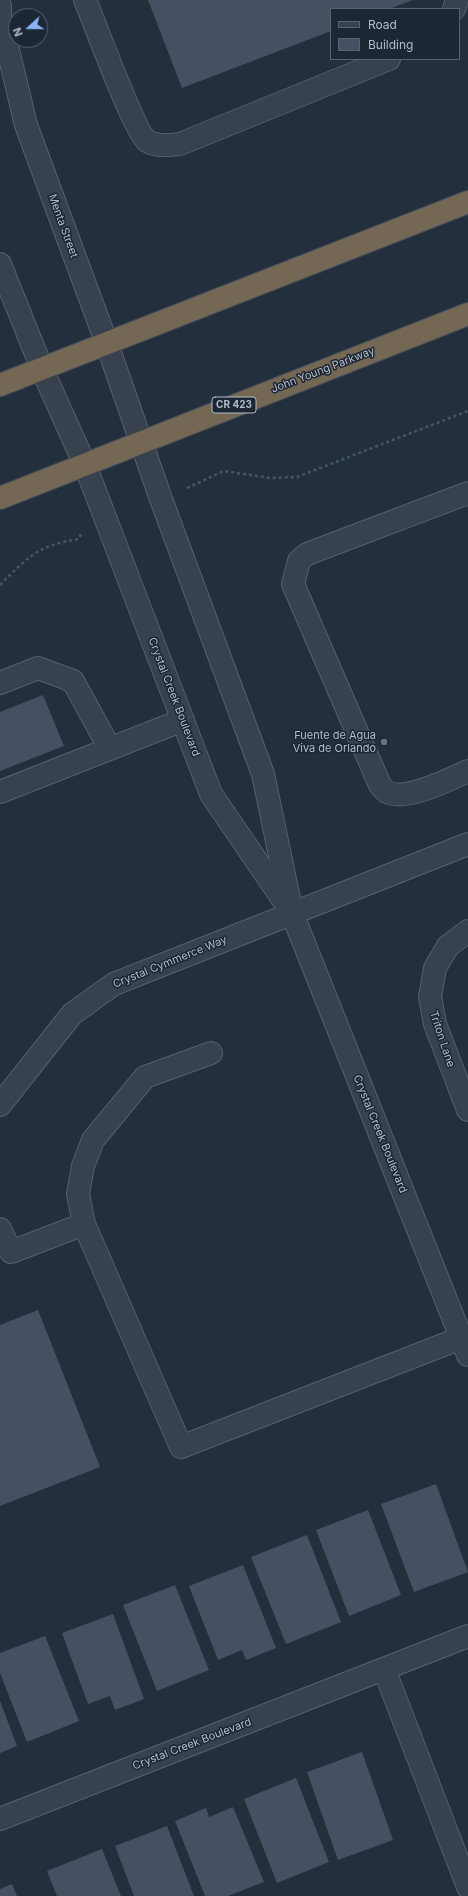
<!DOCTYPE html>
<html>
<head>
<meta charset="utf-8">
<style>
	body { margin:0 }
	#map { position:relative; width:468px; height:1896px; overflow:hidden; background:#242f3e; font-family:Inter,sans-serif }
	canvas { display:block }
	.legend { position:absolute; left:330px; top:8px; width:130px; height:52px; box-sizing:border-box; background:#1d2633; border:1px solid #59626f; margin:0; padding:5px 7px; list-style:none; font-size:12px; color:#b4bcc9 }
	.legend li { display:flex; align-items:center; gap:8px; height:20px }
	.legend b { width:20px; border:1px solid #59626f }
	.north { position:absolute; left:8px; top:8px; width:40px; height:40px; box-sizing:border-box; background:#1d2633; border:1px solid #59626f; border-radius:50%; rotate:249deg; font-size:11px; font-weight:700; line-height:16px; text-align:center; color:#b4bcc9 }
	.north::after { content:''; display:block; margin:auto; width:14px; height:18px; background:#8ab4f8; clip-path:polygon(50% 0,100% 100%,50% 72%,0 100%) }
</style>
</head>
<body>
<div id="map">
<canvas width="468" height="1896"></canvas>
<ul class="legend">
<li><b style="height:5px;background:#38414e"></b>Road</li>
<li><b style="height:11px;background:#455162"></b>Building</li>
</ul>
<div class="north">N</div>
</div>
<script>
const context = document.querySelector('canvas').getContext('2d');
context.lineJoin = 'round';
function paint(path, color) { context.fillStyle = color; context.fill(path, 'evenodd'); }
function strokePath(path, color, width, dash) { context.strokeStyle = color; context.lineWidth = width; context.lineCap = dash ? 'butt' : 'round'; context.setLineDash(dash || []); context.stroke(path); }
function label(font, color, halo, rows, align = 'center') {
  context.font = font + ' Inter,sans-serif'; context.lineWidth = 3; context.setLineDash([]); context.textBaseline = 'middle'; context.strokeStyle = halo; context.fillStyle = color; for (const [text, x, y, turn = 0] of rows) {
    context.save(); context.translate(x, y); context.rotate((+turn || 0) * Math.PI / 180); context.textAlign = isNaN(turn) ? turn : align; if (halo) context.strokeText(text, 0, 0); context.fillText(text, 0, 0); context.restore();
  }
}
const building = new Path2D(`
	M148 0H413L389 9H331V31L182 88Z
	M43 695 64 746 0 771V712Z
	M38 1310 100 1467 0 1506V1325Z
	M436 1484 468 1572 414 1592 381 1504Z
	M368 1510 401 1595 349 1616 316 1530Z
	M307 1535 341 1622 286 1644 251 1557Z
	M243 1565 276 1648 246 1660 242 1650 218 1660 189 1586Z
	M175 1585 209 1670 157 1691 123 1605Z
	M113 1614 144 1699 115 1710 110 1696 88 1704 62 1633Z
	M45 1636 79 1721 27 1742 0 1673V1653Z
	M0 1701 17 1746 0 1753Z
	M362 1752 393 1840 338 1860 307 1772Z
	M296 1778 329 1862 277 1883 244 1799Z
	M233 1807 264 1882 228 1896H205L175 1821 206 1808 209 1817Z
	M167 1826 194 1896H134L115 1846Z
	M102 1849 121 1896H57L47 1871Z
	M12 1884 17 1896H0V1889Z`);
const path = new Path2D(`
	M187 488 224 471 270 478 297 477 468 411
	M0 585C28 557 38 545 79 539L81 534`);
const minor = new Path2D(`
	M85 0C94 21 135 133 147 141 157 147 169 145 180 144L389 59
	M0 6V16L26 125 107 344 161 499 263 774 292 913 468 1355
	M454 9 457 0
	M0 264 42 369 85 465 211 794 286 904
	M468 493 307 554 299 561 293 584 379 783C381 786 384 791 387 792 406 802 450 779 468 771
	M0 683 38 668 73 681 110 749
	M0 792 183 720
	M468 931 448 946 435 968 430 997 435 1024 468 1110
	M211 1053 145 1077 93 1140 83 1166 78 1194 84 1224 181 1447 461 1338
	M0 1105 72 1014 114 984 468 844
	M0 1229 11 1252 84 1224
	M384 1669 468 1887
	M0 1819 468 1636`);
const highway = new Path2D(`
	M0 385 468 202
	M0 498 468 314`);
const markers = [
	[384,742,4,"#6b7280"]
];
const shields = [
	[234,405,44]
];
const shieldNames = [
	["CR 423",234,405]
];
const streetNames = [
	["Menta Street",63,226,70],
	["John Young Parkway",323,370,-21],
	["Crystal Creek Boulevard",174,697,69],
	["Crystal Cymmerce Way",170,962,-22],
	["Triton Lane",442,1039,72],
	["Crystal Creek Boulevard",380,1134,68],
	["Crystal Creek Boulevard",192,1744,-21]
];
const poiNames = [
	["Fuente de Agua",376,736],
	["Viva de Orlando",376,749]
];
paint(building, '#455162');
strokePath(minor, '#565f6c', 24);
strokePath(highway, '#434c59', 24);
strokePath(path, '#44595c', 2.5, [3, 3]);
strokePath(minor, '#38414e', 22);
strokePath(highway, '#746855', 22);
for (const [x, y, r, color] of markers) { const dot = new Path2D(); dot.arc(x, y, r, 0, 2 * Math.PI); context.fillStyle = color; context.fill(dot); strokePath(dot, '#1d2633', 1.5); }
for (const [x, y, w] of shields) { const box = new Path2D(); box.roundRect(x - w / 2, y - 8, w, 16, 3); context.fillStyle = '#1d2633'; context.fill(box); strokePath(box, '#b4bcc9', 1); }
label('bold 10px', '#b4bcc9', null, shieldNames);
label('11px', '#b4bcc9', '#1d2633', streetNames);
label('11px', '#b4bcc9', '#1d2633', poiNames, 'right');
</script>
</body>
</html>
